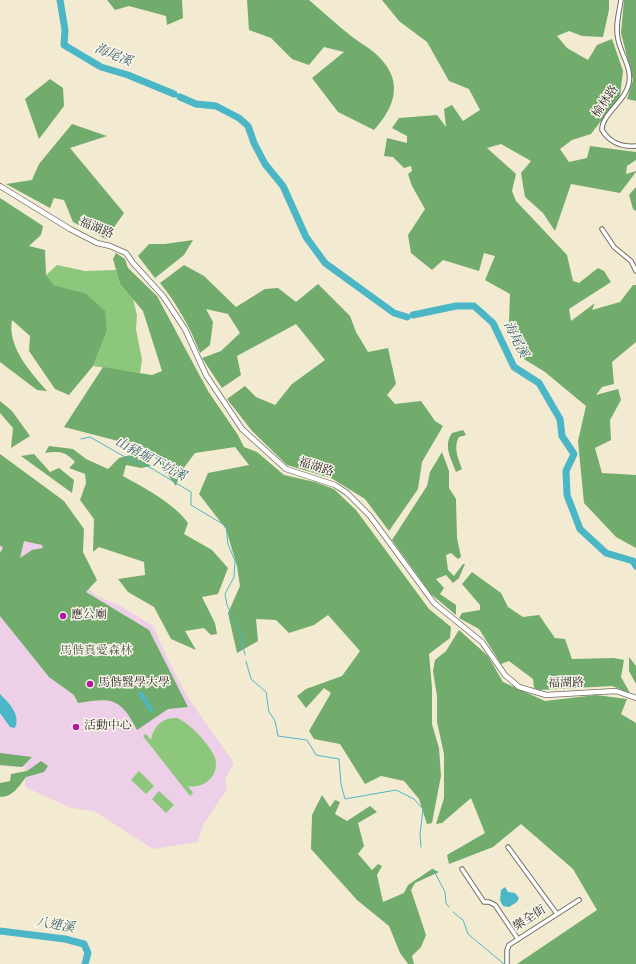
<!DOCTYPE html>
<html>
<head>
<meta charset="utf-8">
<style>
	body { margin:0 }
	canvas { display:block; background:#f3ead2 }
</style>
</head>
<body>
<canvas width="636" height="964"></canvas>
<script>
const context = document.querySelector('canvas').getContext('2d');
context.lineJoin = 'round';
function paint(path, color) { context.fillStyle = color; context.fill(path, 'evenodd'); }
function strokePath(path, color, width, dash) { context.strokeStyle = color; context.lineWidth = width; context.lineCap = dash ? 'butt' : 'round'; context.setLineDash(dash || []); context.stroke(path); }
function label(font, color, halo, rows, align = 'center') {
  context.font = font + ' "IM FELL English","Noto Serif TC",serif'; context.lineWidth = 3; context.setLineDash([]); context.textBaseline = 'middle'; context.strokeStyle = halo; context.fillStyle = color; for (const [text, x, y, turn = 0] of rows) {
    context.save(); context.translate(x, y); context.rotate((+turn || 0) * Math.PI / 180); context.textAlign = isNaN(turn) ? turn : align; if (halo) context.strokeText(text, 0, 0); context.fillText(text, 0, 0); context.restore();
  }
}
const built = new Path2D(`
	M0 511 40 520 72 575 97 596 121 606 153 626 172 668 189 699 234 763 225 779 227 789 203 825 198 842 153 849 94 811 71 808 25 787V767L0 766Z`);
const green = new Path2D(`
	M57 265 85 271 116 270 120 284 133 299 137 315 136 329 142 360 140 373 93 366 107 331 85 293 54 285 46 275Z
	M177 718C189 722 211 746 215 758 220 775 205 789 188 786L193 793 190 796 143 736 146 734 151 740C153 726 163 717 177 718Z
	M139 771 154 786 146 794 131 780Z
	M159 791 174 805 166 813 152 799Z`);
const forest = new Path2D(`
	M107 0H182L183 18 167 25 166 16 129 6 115 10Z
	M247 0H309C323 12 336 24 351 36 360 43 372 49 380 58 404 83 394 108 374 130L338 112 312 78 344 52 324 47 309 65 292 59 271 38 249 30Z
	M382 0H609V10L603 37 582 36 569 31 557 36 567 48 588 60 597 45 612 39 623 71 620 96 591 134 572 140 560 149 569 162 587 158 590 146 636 152V160L627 166 626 174 636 171V172L620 193 571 184 555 231 543 213 525 197 521 173 531 161 501 144 487 148 516 174 512 191 516 201 567 255 573 281 579 283 598 268 604 271 611 282 569 309 571 321 595 303 592 310 620 302 633 285H636V342L612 362 614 384 602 387 596 395 618 389 621 400 610 420 611 440 595 448 602 473 636 475V548L616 537 584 503 578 441 586 406 545 372 519 356 509 321 510 294 485 280 495 256 484 253 479 271 443 260 432 270 411 253 408 235 425 209 412 186 408 174 412 171 411 166 404 168 393 157 384 156 387 138 407 143V136L392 128 399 118 437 115 446 127 444 109 452 105 463 121 480 110 469 89 449 81 427 42 399 21Z
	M624 0H636V101L627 99 633 80 621 33Z
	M50 79 63 88 64 106 39 139 25 99Z
	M72 124 107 136 70 148 124 213 106 239 73 222 64 200 54 198 50 208 6 184 32 180 39 164Z
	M636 187V211L633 209 629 195Z
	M0 198 43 226 41 235 29 246 45 250 46 275 54 285 85 293 105 311 107 331 93 366 69 395 55 389 29 351 30 336 12 320C7 346 30 372 47 391L37 390 0 362Z
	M193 240 184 255 155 278 138 256 149 244H165Z
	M116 253 125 259 128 268 157 296 208 391 238 435 244 447 257 452 284 475 315 482 334 489 356 510 429 609 451 627 450 638 429 654 432 688V724L439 748 441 776 432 823 427 824 419 799 404 781 381 776 365 784 340 744 314 739 309 731 331 693 324 688 306 708 297 696 306 689 342 676 360 651 328 615 314 625 289 633 276 620 256 619 258 641 237 653 228 613 240 586 237 566 226 529 199 494 208 473 249 465 235 447 195 453 180 473 176 486 149 449 64 427 103 367 152 375 162 371 143 311 120 284 113 259Z
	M184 265 204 276 236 307 265 289 278 288 296 302 318 284 350 316 356 332 368 352 388 348 396 384 387 395 395 404 421 401 435 421 443 426 422 462 418 489 389 531 365 499 331 478 287 465 252 431 227 399 245 386 256 397 275 405 292 384 325 360 296 324 237 356 241 375 222 388 202 358 221 351 240 333 228 314 206 309 213 322 210 345 200 353C191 329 176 302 160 283Z
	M0 401 12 411 30 436 11 448 13 428 0 413Z
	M463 430 466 435 459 437C453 447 458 458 462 469L456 472C451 458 443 446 452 433Z
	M49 446 73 449 86 459 108 469 119 458 134 454 151 466 141 468 126 465 123 476C143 487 175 504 188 523L184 534 212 550 228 568 218 594 202 597 215 623 217 634 211 635 204 628 185 631 196 650 171 639 154 607 128 592 118 579 145 575 144 562 99 547 93 552 94 519 80 500 86 483 85 474 69 468 75 462C65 451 59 451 45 453Z
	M442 452 449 471V488L456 499 457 538 461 557 458 559 451 553 446 555 448 570 454 576 463 564H465L459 578 453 583 446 575 436 579 444 588 440 594 456 605V615L431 594 392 540 427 486 430 472Z
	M0 454 64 501 84 529 83 552 97 580 86 592 149 630 188 707 168 709 137 730C121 698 112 697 78 703L74 695 49 677 0 616V553L3 548 0 545ZM24 541 42 545 43 548 32 550 20 558Z
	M34 454 50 472 59 468 74 480 72 493 21 456Z
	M472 572 501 593 508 607 523 617 539 615 555 638 565 639 572 659 614 658 624 660 621 677 630 693 612 686 539 690 534 688 533 679 509 661 501 664 479 629 459 618 462 613 480 610V605L462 584Z
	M459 630 488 656 503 682 545 701 596 695 627 699 621 714 636 723V964H517L597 910 573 869 521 824 493 847 449 864 447 855 485 833 471 798 442 823 436 824 444 798V754L437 722V696L433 671 435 660 446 651Z
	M629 657 636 666V684L629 671Z
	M0 753 32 757 22 767 0 765Z
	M41 761 48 766 44 772 26 777C19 786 13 797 0 797V783L10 781 11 774 27 771Z
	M322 795 330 807 335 800 340 802 335 814 347 821 370 806 377 812 358 823 364 846 358 854 372 870 378 864 382 866 377 875 383 902 404 893 408 885 432 869 439 872 415 883 411 890 426 935 421 947 412 956 414 964H408L400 953 389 926 357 900 311 849 312 815Z`);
const water = new Path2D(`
	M140 691 143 693 153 709V714L147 708 144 701 140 698 138 692Z
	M0 694C9 703 21 715 15 728L10 727 0 713Z
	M505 887 508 892 515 893 519 898 517 902 509 907 503 906 500 900 501 890Z`);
const stream = new Path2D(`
	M81 439 90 437 125 457 151 468 191 492V505L226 526 228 544 235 561 234 577 225 594 227 605 240 632 245 655
	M246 661 251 679 266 692 269 712 275 721 278 736 307 740 316 755 339 759 341 784 345 799 396 790 414 799 423 809 420 834 421 847
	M433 869 445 892 446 903 449 907
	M453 912 463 920 468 934 504 964`);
const river = new Path2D(`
	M60 0 65 30 64 45 101 67 128 75 174 94
	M180 97 196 104 216 106 239 118 248 126 254 143 265 164 283 186 306 237 325 263 394 313 407 317
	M413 315 456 306H474L493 323 514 367 539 383 560 419 562 436 574 454 566 471 567 495 580 529 606 553 633 561 636 566
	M0 931 65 939 84 944 88 953 85 964`);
const minor = new Path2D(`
	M621 0C619 13 615 26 618 39 621 55 632 67 629 83 626 101 601 115 602 130 610 143 621 147 636 146
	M602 229 614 247 631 261 636 271
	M508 847 557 914
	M462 869 484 902H489L495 905 518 939
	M507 964V950L509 945 579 900`);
const tertiary = new Path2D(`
	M0 186 70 229 97 243 110 246 126 253 133 263 163 296 185 329 206 375 242 429 286 469 335 485 347 493 370 516 434 603 482 642 505 675 519 687 546 695 616 691 636 698`);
const markers = [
	[63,616,4,"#b5179e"],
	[90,684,4,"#b5179e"],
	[76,727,4,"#b5179e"]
];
const streetNames = [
	["榆林路",606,102,-56],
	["福湖路",96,229,22],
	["福湖路",316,468,18],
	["福湖路",566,684,-1],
	["樂全街",530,919,-33]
];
const poiNames = [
	["應公廟",71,616],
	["馬偕醫學大學",98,684],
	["活動中心",84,727]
];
const parkNames = [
	["馬偕真愛森林",96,652]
];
const waterNames = [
	["海尾溪",113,56,22],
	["海尾溪",515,340,63],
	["山豬堀下坑溪",150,460,28],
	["八連溪",55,926,9]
];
paint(built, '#edd0e8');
paint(green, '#8cc77c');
paint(forest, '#71ac6c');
paint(water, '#4bb7c6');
strokePath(stream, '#4bb7c6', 1);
strokePath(river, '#4bb7c6', 7);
strokePath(minor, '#716e65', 5.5);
strokePath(tertiary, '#716e65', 6);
strokePath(minor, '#fff', 3.5);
strokePath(tertiary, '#fff', 4.5);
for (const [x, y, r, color] of markers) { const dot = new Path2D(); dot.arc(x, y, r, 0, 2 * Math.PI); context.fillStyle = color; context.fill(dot); strokePath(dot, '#fbf7ec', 1.5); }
label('12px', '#2b2b2b', '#fbf7ec', streetNames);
label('12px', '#2b2b2b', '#fbf7ec', poiNames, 'left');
label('12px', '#485a43', '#fbf7ec', parkNames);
label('italic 13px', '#365c61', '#fbf7ec', waterNames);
</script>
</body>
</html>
